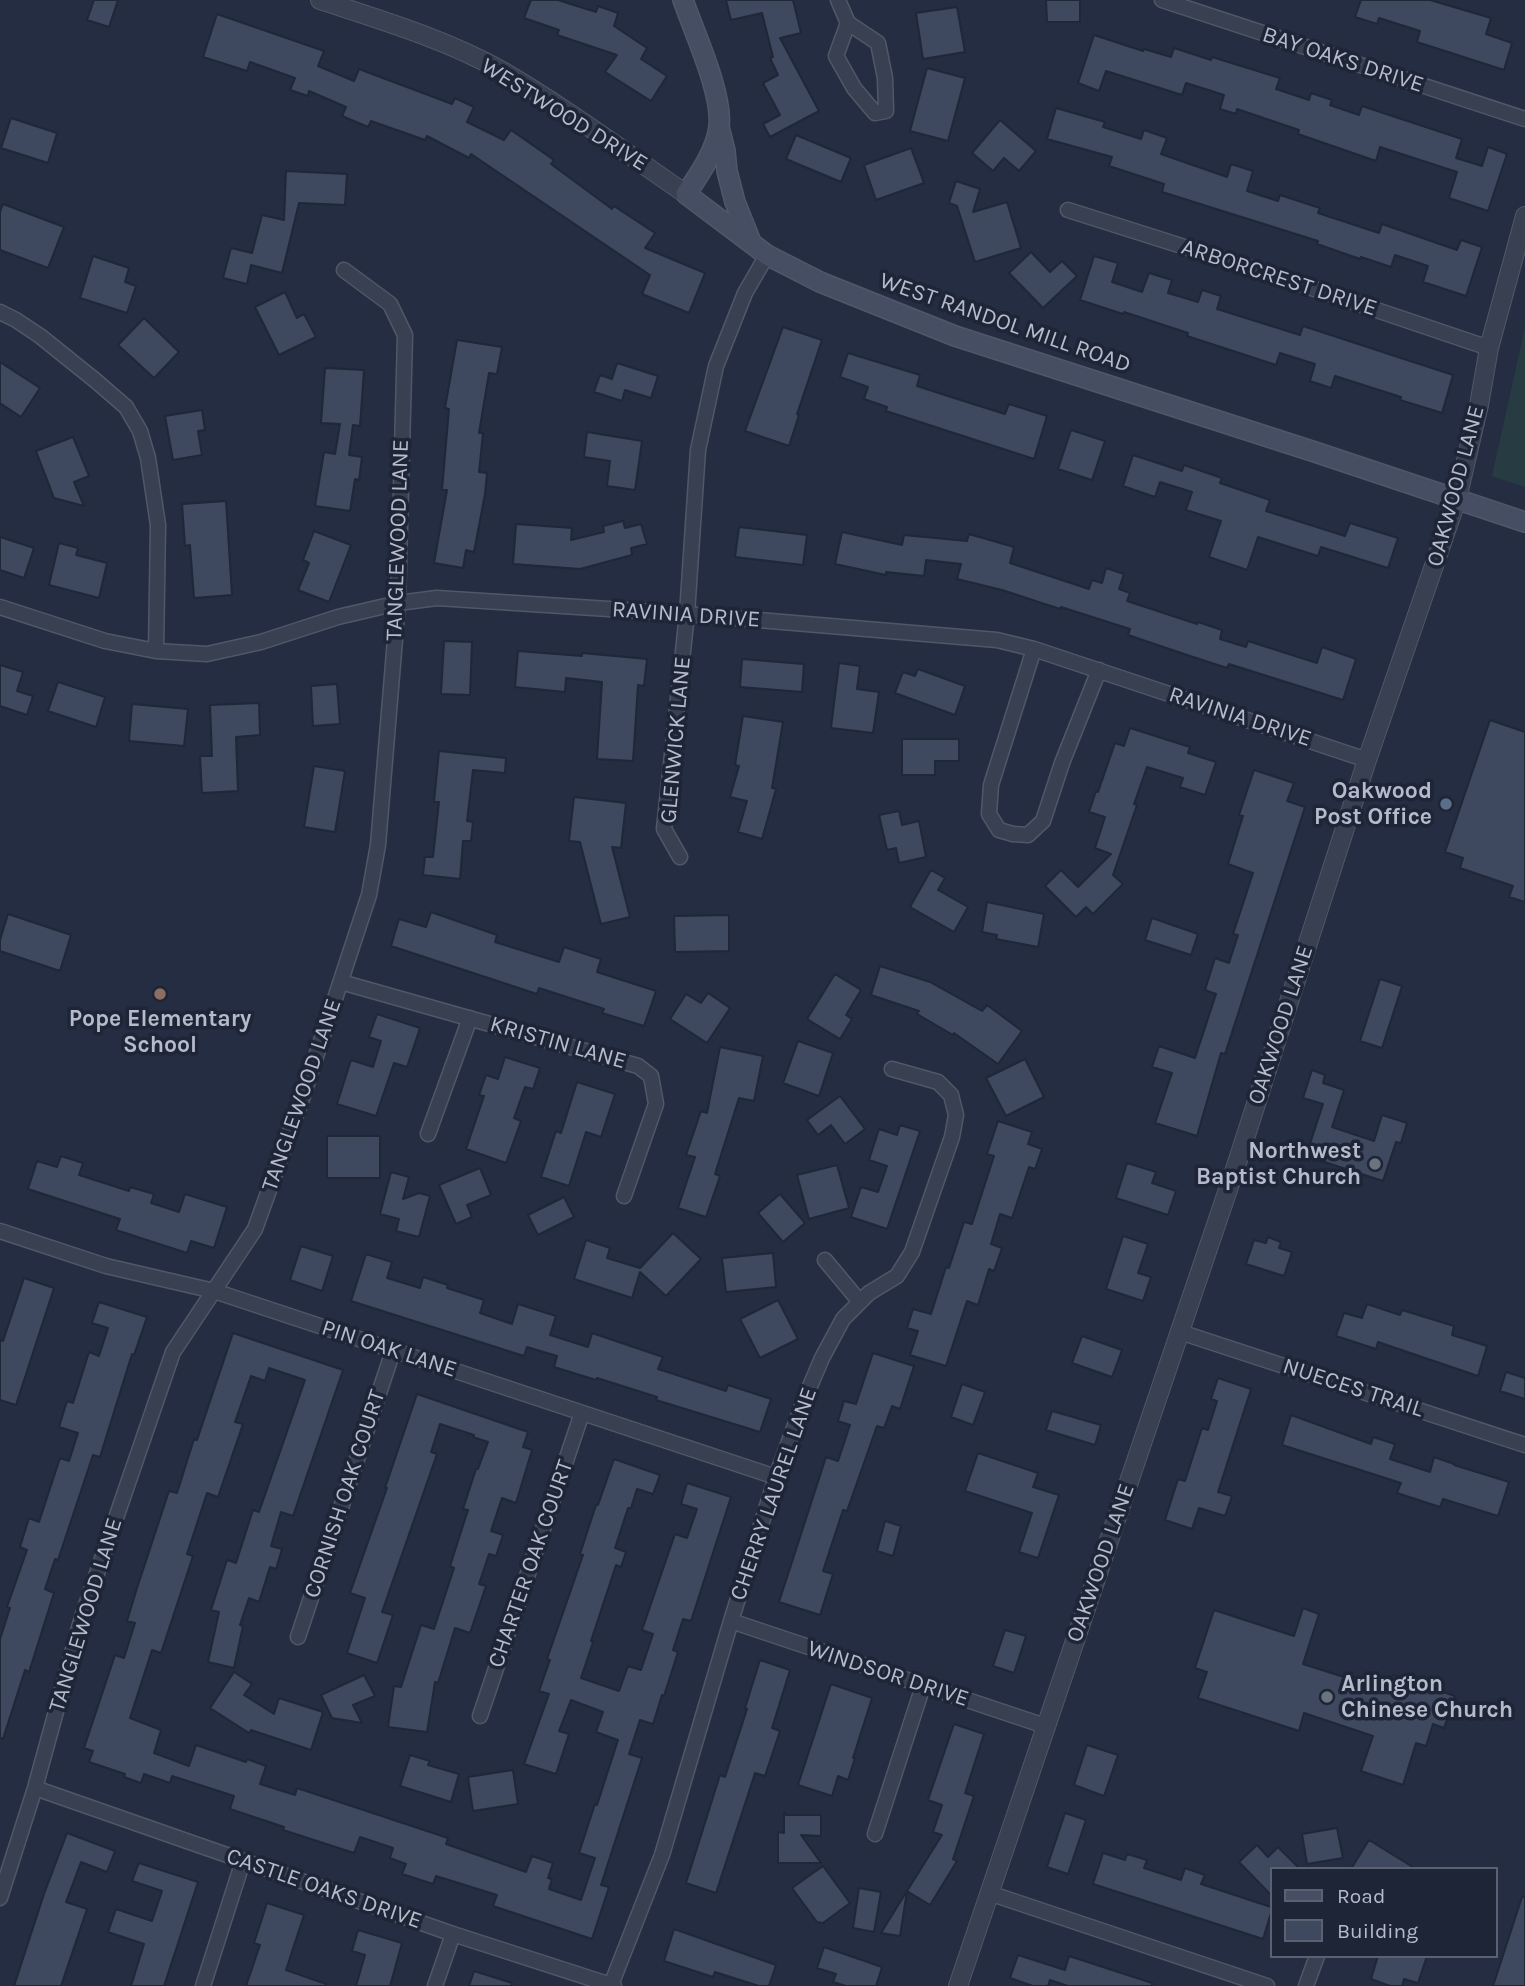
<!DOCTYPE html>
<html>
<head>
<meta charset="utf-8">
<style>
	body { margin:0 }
	#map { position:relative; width:1525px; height:1986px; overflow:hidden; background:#242d41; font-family:Karla,sans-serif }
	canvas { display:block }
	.legend { position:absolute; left:1270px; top:1867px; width:228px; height:91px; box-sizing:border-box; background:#1d2536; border:2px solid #5a6172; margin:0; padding:9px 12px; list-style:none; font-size:21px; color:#b5bbcb }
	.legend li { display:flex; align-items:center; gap:14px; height:35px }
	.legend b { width:35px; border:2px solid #5a6172 }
</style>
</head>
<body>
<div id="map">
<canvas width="1525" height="1986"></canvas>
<ul class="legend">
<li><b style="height:9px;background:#464e64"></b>Road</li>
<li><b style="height:19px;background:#3e485f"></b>Building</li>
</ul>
</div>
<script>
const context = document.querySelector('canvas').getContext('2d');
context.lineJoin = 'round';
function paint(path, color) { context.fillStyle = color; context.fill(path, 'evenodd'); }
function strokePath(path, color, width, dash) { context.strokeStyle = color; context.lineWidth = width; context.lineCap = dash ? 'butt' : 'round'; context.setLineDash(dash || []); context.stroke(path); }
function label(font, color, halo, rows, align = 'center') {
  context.font = font + ' Karla,sans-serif'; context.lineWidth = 7; context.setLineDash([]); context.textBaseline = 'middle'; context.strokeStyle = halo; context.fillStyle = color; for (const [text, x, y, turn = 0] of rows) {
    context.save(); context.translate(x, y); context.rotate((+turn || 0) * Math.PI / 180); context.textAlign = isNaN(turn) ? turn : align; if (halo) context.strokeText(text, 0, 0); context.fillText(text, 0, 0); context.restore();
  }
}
const green = new Path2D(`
	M1525 327V487L1492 476Z`);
const building = new Path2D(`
	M94 0H118L109 27 87 20Z
	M531 0H558L596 12 598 6 618 13 614 26 647 48 641 59 667 76 651 101 605 72 617 55 557 35 559 30 524 18Z
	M726 0H793L801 33 780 38 819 111 770 137 763 124 780 115 763 83 778 75 770 58 773 57 762 13 731 20Z
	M1046 0H1080V22H1047Z
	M1361 0H1430L1491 18 1486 34 1512 43 1504 70 1417 42 1420 31 1379 18 1377 24 1355 17Z
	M957 7 965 52 923 59 916 13Z
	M217 14 324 51 318 66 354 81 359 69 452 104 455 98 474 107 467 122 504 140 511 130 554 160 551 164 612 209 614 206 655 233 645 248 705 273 689 313 642 294 650 275 471 154 469 158 427 136 425 140 371 121 368 127 342 116 346 107 309 91 308 96 290 90 295 78 250 62 247 71 203 57Z
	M1094 35 1143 51 1144 49 1171 57 1174 48 1211 60 1212 57 1280 78 1276 89 1309 100 1311 93 1332 100 1330 105 1359 115 1362 106 1462 139 1456 158 1482 166 1488 147 1507 154 1488 211 1449 198 1457 172 1380 147 1376 161 1298 134 1299 130 1237 109 1236 114 1220 109 1224 95 1186 83 1182 95 1106 71 1099 91 1078 83Z
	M927 68 965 78 948 141 910 131Z
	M1056 108 1105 122 1103 127 1141 139 1144 130 1167 138 1161 154 1227 177 1231 164 1253 171 1247 191 1278 201 1280 195 1320 208 1318 213 1379 233 1382 224 1457 250 1461 240 1482 247 1466 296 1423 282 1428 266 1395 255 1391 267 1361 257 1360 259 1317 244 1318 241 1162 192 1164 184 1109 166 1112 157 1047 139Z
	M11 118 57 133 48 163 1 148Z
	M1000 120 1036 151 1019 171 1004 158 993 171 972 153Z
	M796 135 851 158 841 182 786 159Z
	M911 148 924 183 876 200 864 165Z
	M286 171 347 174 345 205 299 203 282 273 251 265 247 284 223 278 231 248 252 253 262 215 284 220Z
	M956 181 980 189 973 212 1007 202 1021 248 975 262 957 206 949 203Z
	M3 204 64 227 48 268 0 250V212Z
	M1031 252 1050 272 1062 261 1077 276 1043 308 1009 273Z
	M93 256 129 268 125 282 136 286 127 313 80 298Z
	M1094 256 1118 263 1112 282 1142 292 1149 273 1172 280 1168 293 1198 302 1202 290 1221 296 1217 309 1300 335 1303 326 1453 375 1442 413 1400 400 1401 397 1335 376 1331 388 1310 381 1315 364 1280 353 1276 365 1187 336 1188 333 1124 312 1123 314 1080 300Z
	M285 292 297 318 304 314 316 337 279 355 255 307Z
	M144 318 179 352 154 378 118 345Z
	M783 327 822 340 797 414 799 415 789 446 745 431Z
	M457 340 502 347 497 374 489 373 479 433H483L479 472 487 473 485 494 474 552 466 550 463 568 434 563 447 490H442L449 409 445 408Z
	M848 353 920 375 917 386 954 398 1005 414 1009 404 1047 416 1034 459 886 411 887 407 864 399 868 387 840 377Z
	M0 362 40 388 21 417 0 403Z
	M617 363 658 376 651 398 625 390 622 401 594 392 600 375 612 379Z
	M325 368 364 370 360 426 353 425 349 455 362 457 359 480 355 479 350 511 315 506 324 452 335 454 340 424 321 423Z
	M202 410 205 430 198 431 202 455 173 460 165 416Z
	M1071 430 1105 441 1092 480 1058 469Z
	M587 432 642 441 635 490 607 486 610 461 584 457Z
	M73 437 89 476 74 482 84 506 54 498 36 451Z
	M1133 455 1182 471 1184 465 1222 478 1220 483 1270 500 1266 511 1345 536 1350 523 1398 538 1388 568 1321 547 1318 556 1258 537 1247 570 1209 557 1221 521 1186 510 1192 492 1160 482 1155 497 1123 486Z
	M226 501 232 595 194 598 190 545 185 546 182 504Z
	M623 521 625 528 641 524 647 544 631 548 632 555 580 569 513 564 516 524 572 528 571 540 604 532 603 526Z
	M739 527 807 535 803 565 735 557Z
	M314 531 351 545 329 602 298 590 309 563 303 560Z
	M842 532 902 545 904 535 967 541 969 534 1014 547 1010 563 1089 589 1092 580 1102 583 1106 568 1124 574 1119 589 1130 593 1127 601 1197 624 1198 622 1222 630 1220 639 1246 647 1248 641 1317 663 1322 647 1356 659 1343 700 1229 664 1227 668 1187 655 1128 635 1130 629 1061 607 1060 609 1002 590 957 579 961 564 926 560 924 576 886 572V575L835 564Z
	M0 537 34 548 24 578 0 570Z
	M59 543 78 548 76 555 107 563 99 598 49 585Z
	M444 641 472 642 470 695 441 694Z
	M518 651 582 656V653L647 659 644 686 638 685 633 761 597 759 602 682 566 678 565 692 515 687Z
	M742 659 804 664 802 692 740 687Z
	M839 663 860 666 857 689 879 692 873 733 831 728Z
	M0 665 23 672 17 691 33 696 27 715 0 706Z
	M918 669 965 686 955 715 895 693 903 672 915 676Z
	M58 682 105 697 96 727 48 711Z
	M337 684 340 724 313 726 311 686Z
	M259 703 260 735 236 737 238 791 202 793 200 756H212L210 705Z
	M132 704 188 709 184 746 129 741Z
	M743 716 783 722 772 788 776 789 762 839 738 832 747 801 730 797 739 766 735 765Z
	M1490 720 1525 732V902L1509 897 1513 886 1460 868 1463 858 1445 852Z
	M1130 728 1190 747 1188 753 1216 762 1205 795 1180 787 1183 778 1147 767 1134 804 1137 805 1113 875 1123 884 1093 914 1086 907 1076 917 1045 886 1061 870 1078 887 1111 854 1095 848 1105 817 1089 812 1096 791 1098 792 1115 743 1124 746Z
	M902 739H959V761H935V775H902Z
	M439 751 506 758 505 773 473 770 467 821 473 822 471 841H463L460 879 423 875 425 857H433L439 802H434Z
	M314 766 345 771 335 832 304 827Z
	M1254 770 1294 783 1287 801 1305 807 1225 1054 1221 1053 1197 1136 1155 1123 1172 1073 1152 1067 1159 1046 1195 1058 1216 994 1205 990 1215 958 1229 963 1238 935 1233 934 1253 873 1228 864 1243 816 1239 815Z
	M574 797 626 803 621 848 612 847 630 917 601 924 580 842 569 841Z
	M899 811 902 825 919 821 926 857 899 863 896 848 887 850 879 815Z
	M931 870 945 878 938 890 968 907 954 932 910 907Z
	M987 902 1044 914 1038 947 996 939 997 935 982 932Z
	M431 912 497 935 495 942 559 962 564 947 601 959 597 972 656 991 644 1026 602 1013 604 1009 539 988 537 994 391 946 399 919 426 927Z
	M8 914 71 935 60 971 0 951V940Z
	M729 915V951L675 952 674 916Z
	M1152 918 1198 934 1191 955 1145 940Z
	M880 966 930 982 982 1011 987 1005 1022 1031 998 1064 954 1033 953 1035 917 1014 919 1011 871 995Z
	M835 974 861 990 846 1015 852 1019 840 1039 807 1019Z
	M1380 979 1402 986 1382 1048 1360 1041Z
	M708 993 730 1008 707 1043 670 1019 686 994 701 1003Z
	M377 1014 420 1028 407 1067 394 1063 376 1116 337 1104 351 1060 373 1067 381 1041 369 1037Z
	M798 1041 833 1053 819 1096 783 1083Z
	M720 1047 763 1056 754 1101 739 1098 715 1174 720 1176 706 1217 678 1208 695 1157 686 1155 701 1111 707 1113Z
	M505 1057 540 1068 533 1089 525 1087 514 1118 521 1121 506 1163 466 1149 484 1096 479 1095 486 1075 498 1079Z
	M1025 1059 1044 1097 1006 1116 986 1078Z
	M1312 1070 1325 1075 1323 1083 1344 1090 1332 1127 1374 1141 1382 1115 1407 1123 1401 1143 1396 1142 1383 1181 1306 1156 1323 1104 1303 1098Z
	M577 1082 615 1094 601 1137 586 1132 569 1186 541 1177 556 1131 561 1133Z
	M840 1096 865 1129 845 1144 831 1125 818 1135 807 1120Z
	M998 1121 1032 1132 1028 1144 1042 1149 1035 1169 1029 1167 1012 1218 1000 1214 991 1244 1002 1248 994 1271 989 1269 978 1305 967 1301 946 1366 910 1355 918 1331 907 1328 913 1309 931 1314 946 1267 949 1268 964 1222 972 1224 994 1156 987 1154Z
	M900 1125 920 1131 887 1229 851 1217 861 1187 878 1192 887 1166 869 1160 879 1129 897 1135Z
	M327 1136H380V1178H327Z
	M61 1156 83 1163 79 1175 129 1191 130 1187 154 1194 151 1203 179 1212 185 1194 227 1207 214 1248 191 1241 187 1253 156 1243 116 1230 120 1219 28 1189 37 1161 57 1167Z
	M1127 1163 1156 1172 1152 1183 1176 1191 1168 1215 1116 1198Z
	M837 1165 849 1208 809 1219 797 1175Z
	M480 1168 491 1195 467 1205 472 1217 456 1224 439 1185Z
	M391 1172 409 1177 403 1199 419 1193 430 1196 419 1237 396 1231 399 1219 380 1214Z
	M780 1194 805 1223 783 1242 758 1213Z
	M564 1197 574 1217 538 1235 528 1215Z
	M673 1233 701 1259 666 1296 640 1272 632 1298 574 1279 586 1240 610 1248 607 1258 640 1268Z
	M1123 1236 1148 1244 1138 1273 1151 1277 1143 1301 1106 1289Z
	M1268 1237 1281 1242 1279 1248 1292 1252 1284 1276 1246 1264 1254 1240 1266 1243Z
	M301 1246 333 1256 322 1291 290 1280Z
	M773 1253 776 1287 726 1292 722 1258Z
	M366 1254 392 1262 387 1278 420 1288 423 1277 448 1285 447 1288 484 1300 480 1313 512 1324 518 1304 556 1316 550 1335 588 1347 592 1333 663 1357 658 1369 726 1391 728 1385 771 1399 760 1432 656 1400 657 1397 597 1378 596 1380 554 1367 557 1356 527 1347 524 1356 351 1301Z
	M24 1278 54 1288 16 1405 0 1400V1340L3 1341Z
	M778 1300 798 1339 760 1358 740 1319Z
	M99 1302 147 1317 134 1355 132 1354 100 1457 93 1455 58 1560 55 1559 45 1589 54 1593 29 1672 25 1670 3 1739 0 1738V1639L10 1608 7 1607 27 1550 20 1547 29 1518 39 1522 60 1458 69 1461 78 1433 59 1427 67 1401 73 1403 89 1352 99 1356 108 1328 92 1323Z
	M1367 1304 1400 1315 1402 1310 1454 1326 1452 1335 1487 1346 1478 1376 1378 1342 1376 1349 1336 1336 1344 1313 1362 1318Z
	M233 1333 343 1370 293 1516 281 1512 271 1546 282 1549 276 1569 270 1567 259 1602 249 1598 240 1625 243 1626 234 1668 208 1662 219 1612 211 1610 227 1560 236 1563 253 1510 259 1512 305 1380 269 1368 265 1381 251 1376 235 1422 243 1424 218 1497 207 1493 187 1554 193 1556 161 1653 152 1650 130 1718 161 1730 154 1753 189 1766 196 1745 246 1762 247 1759 266 1766 260 1784 295 1795 297 1788 448 1838 446 1844 526 1872 532 1856 553 1863 548 1878 552 1879 549 1889 581 1900 595 1858 579 1853 595 1804 597 1805 618 1740 596 1732 603 1712 571 1700 559 1731 569 1734 556 1774 524 1764 549 1694 539 1691 550 1660 547 1659 583 1555 580 1554 596 1505H598L614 1459 660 1475 653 1494 637 1489 631 1508H628L615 1548 626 1552 621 1567 616 1565 591 1641 593 1642 581 1678 619 1691 628 1666 641 1670 653 1634 642 1630 675 1534 687 1538 697 1509 681 1504 687 1483 731 1497 691 1621 683 1619 673 1650 678 1652 664 1696 662 1695 653 1724 640 1720 629 1754 642 1758 601 1885 609 1887 592 1939 493 1906 497 1895 436 1876 433 1884 402 1874 406 1864 390 1858 393 1848 360 1837 354 1853 283 1830 284 1827 230 1809 234 1796 172 1776 170 1783 144 1774 141 1783 124 1777 125 1774 89 1762 93 1751 84 1748 115 1655 124 1658 135 1623 127 1621 137 1588 169 1491 177 1493 194 1439 197 1440Z
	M1082 1336 1122 1350 1112 1377 1072 1363Z
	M873 1353 914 1366 900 1409 892 1406 884 1428 877 1426 847 1511 843 1510 823 1571 833 1574 820 1615 779 1602 826 1457 838 1461 850 1425 838 1421 844 1401 856 1404Z
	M1506 1372 1525 1378V1399L1500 1391Z
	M1218 1378 1251 1389 1218 1492 1232 1496 1225 1516 1199 1508 1192 1529 1165 1520 1178 1479 1185 1481 1202 1428 1208 1430 1217 1401 1211 1399Z
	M962 1384 985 1392 973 1425 951 1417Z
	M417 1394 528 1432 523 1447 532 1450 516 1503 502 1498 491 1531 503 1535 496 1556 489 1554 479 1584 486 1586 470 1633 455 1628 438 1683 435 1682 427 1732 388 1727 394 1686 401 1687 421 1625 434 1629 454 1568 450 1566 468 1510 463 1509 476 1469H478L488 1442 473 1437 474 1435 440 1424 431 1452 437 1454 382 1612 393 1615 377 1663 347 1653 365 1598 350 1593 387 1488H385Z
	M1052 1411 1101 1425 1095 1445 1046 1430Z
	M1291 1415 1371 1444 1373 1437 1395 1444 1390 1459 1430 1472 1434 1457 1454 1464V1465L1509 1482 1498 1516 1443 1499 1440 1507 1397 1493 1401 1483 1282 1445Z
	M978 1453 1038 1473 1033 1487 1059 1495 1038 1558 1019 1552 1032 1513 965 1491Z
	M885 1521 901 1526 893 1556 877 1551Z
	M1303 1608 1319 1614 1303 1664 1388 1691 1393 1675 1455 1696 1444 1728 1433 1724 1426 1746 1416 1743 1403 1785 1361 1771 1373 1736 1304 1713 1299 1731 1198 1698 1207 1672 1195 1668 1214 1610 1294 1636Z
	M1005 1630 1026 1636 1014 1673 993 1666Z
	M760 1660 790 1670 772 1728 780 1731 765 1776 755 1773 716 1893 686 1883 720 1775 725 1777 747 1709 745 1708Z
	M234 1672 252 1684 244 1695 274 1714 279 1698 323 1712 311 1750 251 1730 249 1733 210 1708Z
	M364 1675 375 1696 353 1705 362 1723 332 1718 321 1695Z
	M831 1684 872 1698 853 1758H855L848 1780 838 1776 832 1796 798 1785Z
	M954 1724 984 1734 965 1793 974 1796 953 1859 957 1861 930 1905 907 1891 942 1835 933 1832 942 1805 928 1800Z
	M1087 1745 1118 1755 1104 1796 1074 1785Z
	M410 1755 430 1761 428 1765 459 1774 451 1802 400 1786Z
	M513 1770 518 1804 473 1811 468 1777Z
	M784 1812 786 1815H821V1836L801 1835 821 1863H778V1832L784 1833Z
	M1065 1813 1086 1820 1068 1874 1047 1867Z
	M1337 1828 1343 1858 1307 1864 1302 1834Z
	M67 1833 115 1851 107 1872 81 1862 66 1902 87 1909 61 1986H14L44 1894Z
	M1369 1840 1416 1869H1351Z
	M1257 1845 1268 1857 1278 1847 1300 1869H1271V1895L1239 1862Z
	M1103 1853 1125 1860 1127 1854 1147 1860 1144 1868 1181 1880 1185 1868 1205 1875 1201 1884 1271 1907V1913L1263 1939 1093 1884Z
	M139 1863 198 1882 164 1986H131L144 1944 108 1932 116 1909 152 1921 162 1891 132 1881Z
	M823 1866 850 1903 823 1923 817 1922 792 1888Z
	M859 1888 881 1892 874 1932 853 1928Z
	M907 1891 900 1936 881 1933Z
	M1522 1897H1525V1986H1493Z
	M267 1903 304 1915 286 1970 326 1984V1986H246L260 1945 254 1943Z
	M674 1929 776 1965 769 1986H759L715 1972 713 1977 664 1961Z
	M358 1930 402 1943 390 1986H356L365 1955 352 1951Z
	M824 1947 882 1967 876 1986H846L833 1982 836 1974 817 1968Z
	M1018 1955 1065 1970 1069 1956 1152 1983V1986H1068L1050 1980 1048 1986H1033L1010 1978Z
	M1378 1956H1427L1418 1983 1404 1979 1402 1986H1390L1371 1979Z
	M474 1971 512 1983 511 1986H469Z`);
const minor = new Path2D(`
	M838 0 848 23 878 43 885 78 886 111 875 113 854 88 836 56 848 23
	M1162 0 1525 119
	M1068 210 1270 274 1489 348
	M0 312 16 320 40 336 96 381 126 407 140 431 148 458 158 525 156 651
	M0 607 105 641 156 651 207 654 261 642 338 617 398 603 437 598 687 614 997 640 1034 649 1367 760
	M1034 649 991 785 989 814 999 830 1013 834 1028 835 1043 821 1062 763 1099 670
	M680 857 664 829 687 614 698 450 716 366 745 293 767 255
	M341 982 638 1066 651 1076 656 1104 624 1196
	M428 1134 470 1018
	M0 1231 106 1266 214 1291 776 1477
	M825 1260 860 1302
	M1180 1332 1525 1445
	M731 1621 1045 1726
	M298 1637 393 1351
	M480 1716 582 1413
	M35 1788 453 1934 614 1986
	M875 1834 923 1686
	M989 1893 1267 1986
	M0 1898 35 1788 82 1617 173 1352 255 1229 303 1096 369 895 378 845 398 603 405 335 390 304 344 270
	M611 1985 662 1855 731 1621 776 1477 805 1398 822 1358 843 1319 869 1293 897 1276 912 1252 952 1137 956 1115 951 1095 938 1082 892 1069
	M203 1986 243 1861
	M435 1986 453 1934
	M1306 1986 1317 1956`);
const tertiary = new Path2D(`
	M320 0C381 20 448 40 504 72 567 109 626 153 686 194
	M958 1986 1236 1166 1367 760 1457 499 1479 405 1489 348 1525 216`);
const secondary = new Path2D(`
	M683 0C694 32 723 94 719 126 717 149 699 175 686 194L767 255 820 282 955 336 1315 452 1525 522
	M719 127 725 151 727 171 735 202 751 242`);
const markers = [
	[1446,804,7,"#5c6f8a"],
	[160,994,7,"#8d6e63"],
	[1375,1164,7,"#6b7280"],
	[1327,1697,7,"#6b7280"]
];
const streetNames = [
	["BAY OAKS DRIVE",1343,60,18],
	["WESTWOOD DRIVE",564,115,32],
	["ARBORCREST DRIVE",1279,278,18],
	["WEST RANDOL MILL ROAD",1005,323,19],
	["OAKWOOD LANE",1456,486,-75],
	["TANGLEWOOD LANE",398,540,-88],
	["RAVINIA DRIVE",686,615,4],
	["RAVINIA DRIVE",1240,717,18],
	["GLENWICK LANE",676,740,-85],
	["OAKWOOD LANE",1281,1025,-72],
	["KRISTIN LANE",558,1043,16],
	["TANGLEWOOD LANE",302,1095,-71],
	["PIN OAK LANE",389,1349,18],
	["NUECES TRAIL",1353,1388,18],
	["CORNISH OAK COURT",345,1494,-72],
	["CHERRY LAUREL LANE",774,1494,-71],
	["OAKWOOD LANE",1101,1563,-71],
	["CHARTER OAK COURT",531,1564,-71],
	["TANGLEWOOD LANE",86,1615,-73],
	["WINDSOR DRIVE",888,1674,18],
	["CASTLE OAKS DRIVE",324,1889,19]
];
const poiNames = [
	["Oakwood",1432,791],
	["Post Office",1432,817],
	["Pope Elementary",160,1019,"center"],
	["School",160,1045,"center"],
	["Northwest",1361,1151],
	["Baptist Church",1361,1177],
	["Arlington",1341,1684,"left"],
	["Chinese Church",1341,1710,"left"]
];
paint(green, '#263c42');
paint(building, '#3e485f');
strokePath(building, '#1f2738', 2);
strokePath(minor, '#505868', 17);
strokePath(tertiary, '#505868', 20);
strokePath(secondary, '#505868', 22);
strokePath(minor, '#384051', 14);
strokePath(tertiary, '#384051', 18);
strokePath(secondary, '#464e64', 19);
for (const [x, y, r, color] of markers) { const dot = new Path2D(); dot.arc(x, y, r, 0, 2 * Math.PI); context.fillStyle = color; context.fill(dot); strokePath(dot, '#1d2536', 2.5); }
label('23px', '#b5bbcb', '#1d2536', streetNames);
label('bold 23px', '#b5bbcb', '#1d2536', poiNames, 'right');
</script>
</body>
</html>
